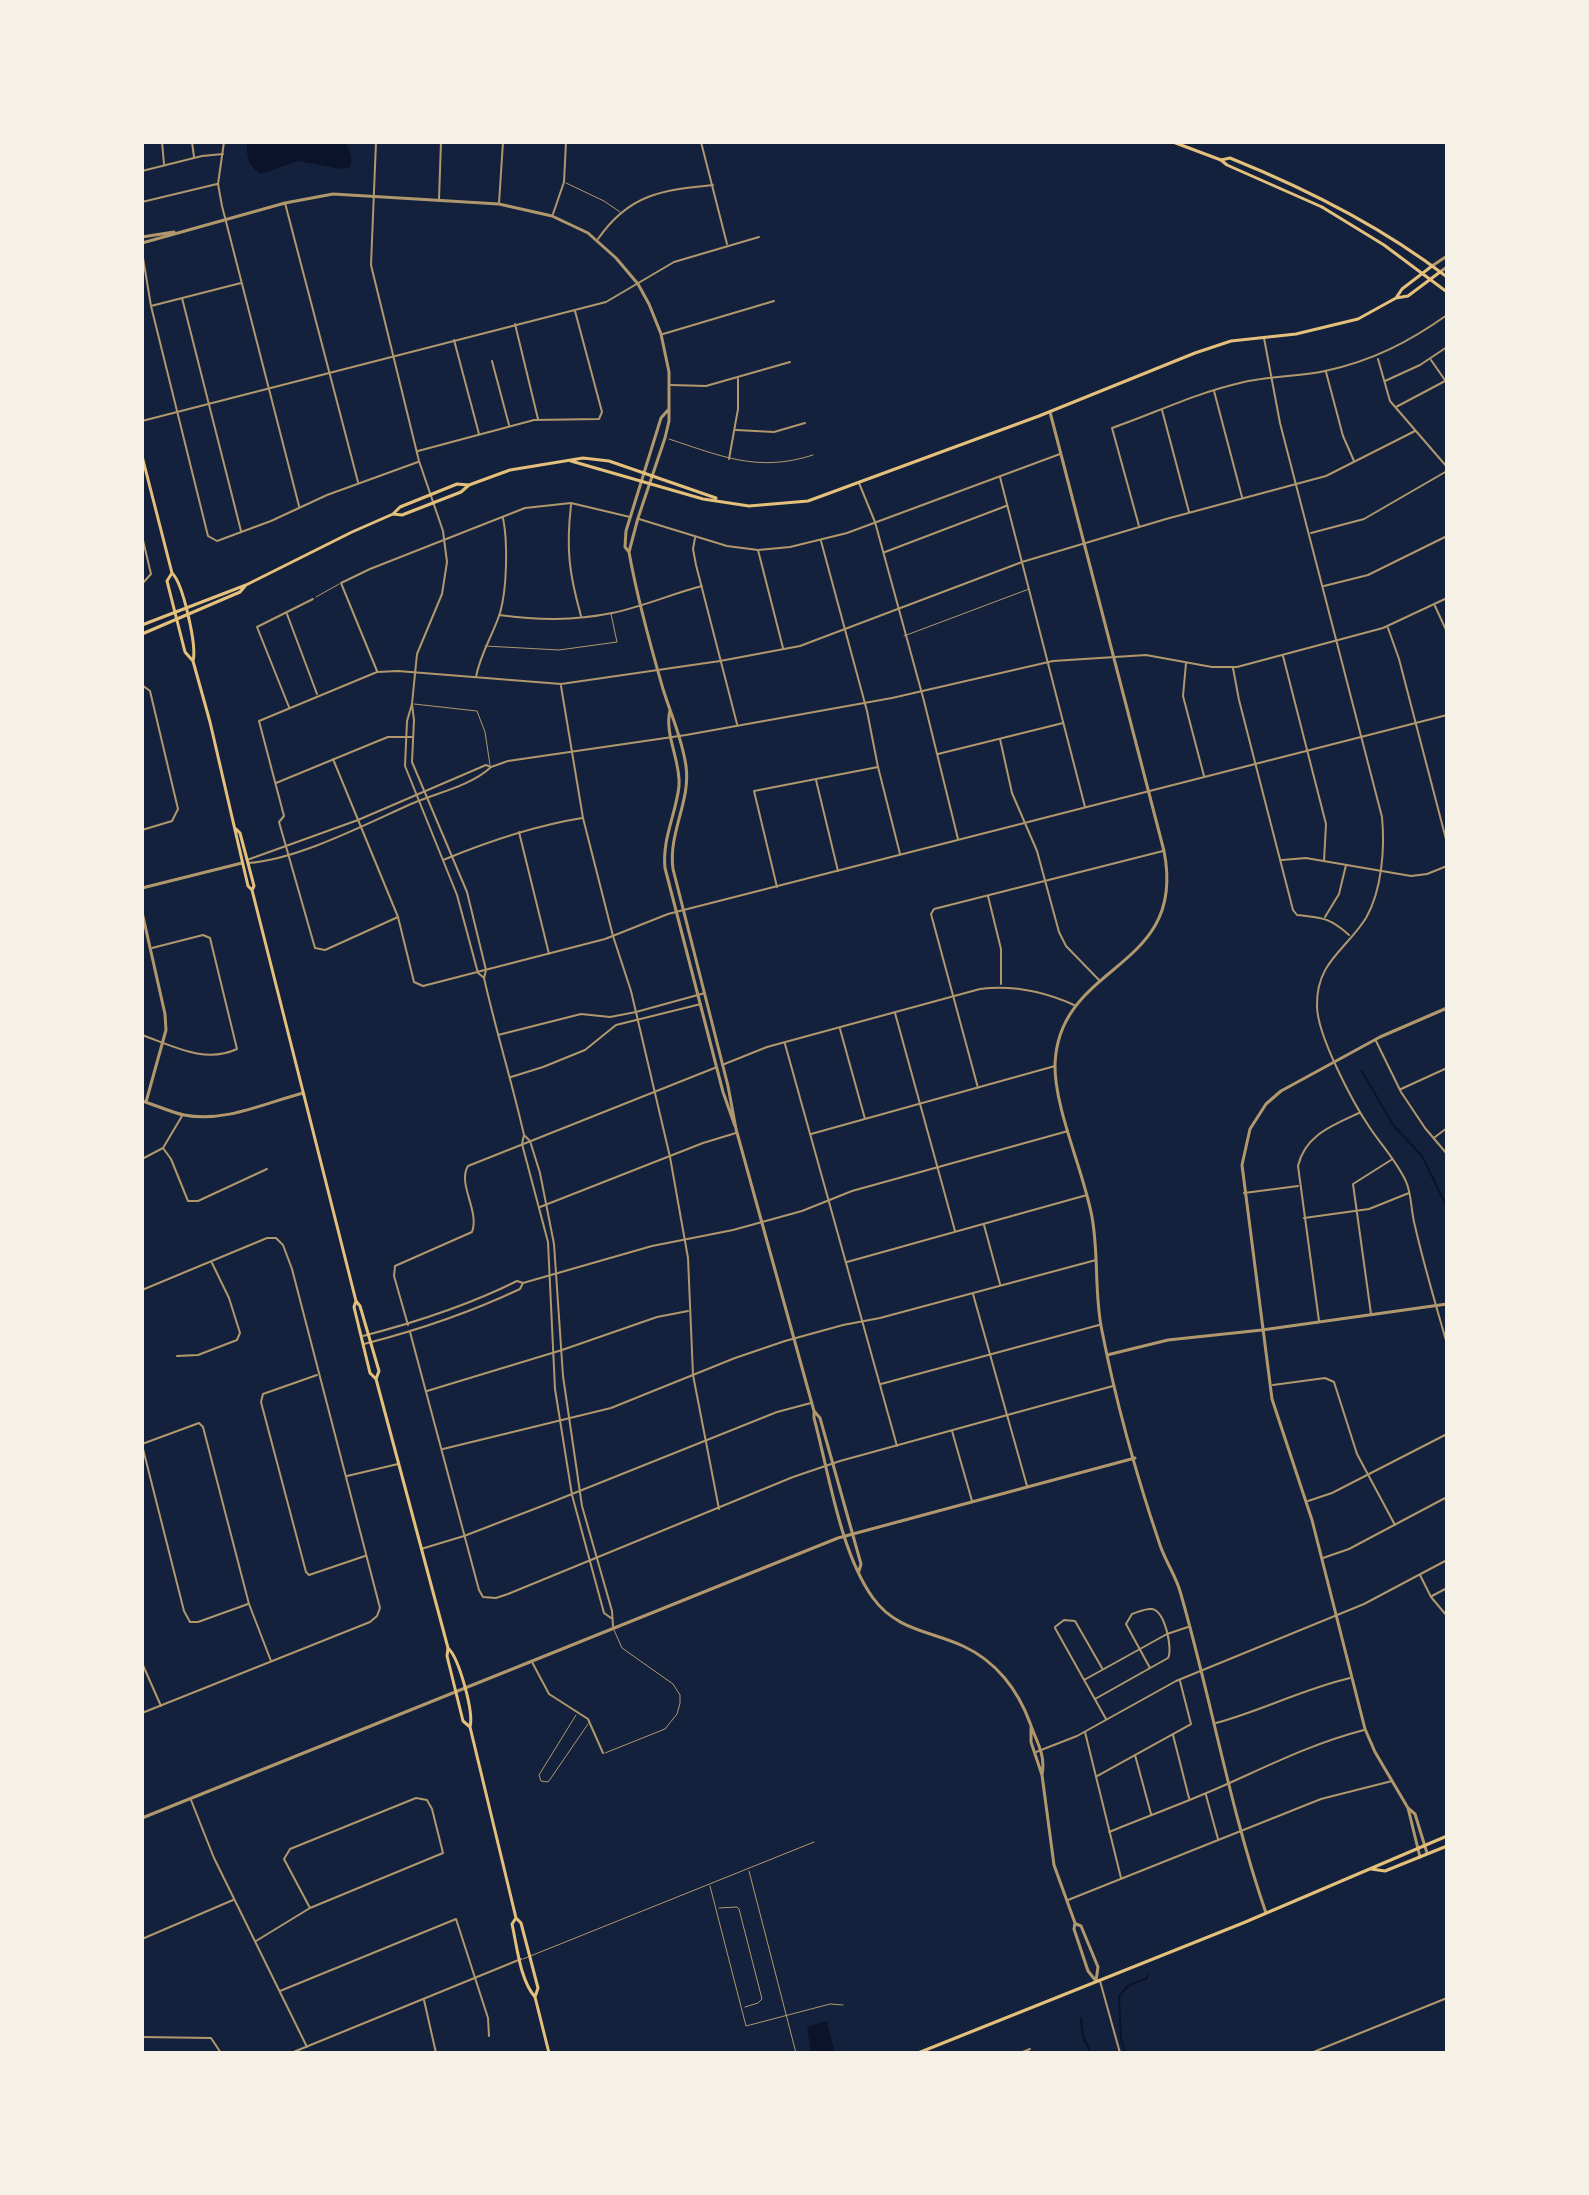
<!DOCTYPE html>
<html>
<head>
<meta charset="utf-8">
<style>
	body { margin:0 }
	#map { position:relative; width:1589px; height:2195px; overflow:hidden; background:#14213d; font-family:Mulish,sans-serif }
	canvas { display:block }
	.frame { position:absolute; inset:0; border:144px solid #f6f1e7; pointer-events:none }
</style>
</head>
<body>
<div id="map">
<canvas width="1589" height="2195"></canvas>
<div class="frame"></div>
</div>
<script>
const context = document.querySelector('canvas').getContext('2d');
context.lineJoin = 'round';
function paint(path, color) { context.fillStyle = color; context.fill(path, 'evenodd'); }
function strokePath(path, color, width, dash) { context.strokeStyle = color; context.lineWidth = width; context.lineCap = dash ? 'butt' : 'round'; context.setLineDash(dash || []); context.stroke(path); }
const water = new Path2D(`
	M247 142H345C350 151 353 157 350 167L342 169 298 161 261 174C247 164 247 159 247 142Z
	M827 2021 835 2053H811L807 2027Z`);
const stream = new Path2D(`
	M1362 1071 1393 1125 1422 1156 1447 1207
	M1081 2018 1083 2037 1091 2053
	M1125 2053 1121 2039 1119 1996 1128 1986 1147 1978V1975`);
const service = new Path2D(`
	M566 183 604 201 620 212
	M669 439C721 456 758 473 813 455
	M316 597 339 584
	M904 636 1029 589
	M485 646 559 650 617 642 611 614
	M414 704 477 711 485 732 490 765
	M576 1715 539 1775 541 1781 548 1782 551 1778 588 1724
	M605 1753 665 1729 677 1714 680 1703V1695L673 1684 622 1648 614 1630
	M749 1871 796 2053
	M710 1886 746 2026 830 2004 843 2005
	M719 1908 737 1907 739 1909 762 1999 758 2003 745 2007
	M523 1959 814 1842`);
const minor = new Path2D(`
	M162 142 164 164
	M192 142 194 157
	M224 142 218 184 222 206 299 506
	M376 142 371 265 419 461 443 531 447 562 442 594 417 654 412 704 407 721 405 766 457 895 478 973 483 977
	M701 142 727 244
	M142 171 202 156 223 154
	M439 199 441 142
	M142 202 217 184
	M285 203 358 482
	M499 203 503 142
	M553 214 564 182 566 142
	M598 239C629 194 662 190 713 185
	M142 252 151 306 208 536 217 541 271 521 327 495 418 462
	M182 298 241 531
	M151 306 241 283
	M515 324 538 419
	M663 334 774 301
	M1264 338 1280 423 1382 817C1385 848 1382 890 1366 918 1346 950 1316 962 1317 1006 1317 1035 1353 1103 1370 1128 1382 1146 1399 1164 1407 1184 1412 1198 1411 1212 1415 1226 1424 1266 1436 1305 1447 1344
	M454 340 479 434
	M1378 359 1390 401 1447 467
	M1431 360 1447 383
	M492 361 509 425
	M1326 372 1343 436 1354 461
	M1385 381 1420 365 1447 347
	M671 385 706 386 790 362
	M1214 391 1242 497
	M1396 407 1447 380
	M1162 410 1189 512
	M142 421 606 302 674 262 759 237
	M736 430 774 432 805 423
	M418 451 534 420 599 419 602 412 575 311
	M729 459 738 409V379
	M1000 477 1085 807
	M859 483 875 522 924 701 958 839
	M571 505C566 549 569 573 581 616
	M639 519 727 546 758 550 790 547 847 533 1060 454
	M1139 526 1112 428C1155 413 1196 393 1240 383 1268 376 1297 377 1325 371 1372 361 1409 342 1447 315
	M1311 533 1364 519 1447 471
	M142 536 151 574 142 584
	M695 538 693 549 696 565 737 724
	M758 550 783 648
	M885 552 1006 506
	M1324 586 1368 575 1447 536
	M1435 606 1447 632
	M287 614 317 694
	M499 615C538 620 573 621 612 613 642 607 671 594 702 586
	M1388 628 1399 659 1447 843
	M1283 656 1326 824 1324 861
	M1186 663 1183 696 1204 776
	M1233 668 1239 700 1293 910 1297 915C1322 918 1329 917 1349 935
	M377 671 341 583 370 569 525 508 571 503 630 517
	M476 677C480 654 493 635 500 613 507 589 508 542 503 518
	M142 685 150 691 178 809 172 821 142 830
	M561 686 583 818 613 936 631 991 670 1157 688 1258 693 1375 719 1509
	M412 704 414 720 412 762 467 892 486 970 484 978C496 1031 512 1082 524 1135L522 1144 548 1242 555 1389 572 1495 604 1613 611 1618
	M289 707 257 627 313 599
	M1000 739 1012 793 1037 851 1059 932 1066 946 1099 980
	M938 754 1063 723
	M333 759 398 917 414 982 423 986 605 939 668 914 1447 715
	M878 767 900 854
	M816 780 838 871
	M276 783 378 741 388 737H413
	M519 832 549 954
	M247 860 358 820 486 765 491 767 508 761 686 735 892 698 1053 661 1146 655 1212 667H1237L1383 628 1447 598
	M443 860C489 841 533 826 582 818
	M1282 860 1306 858 1411 876 1427 874 1447 866
	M248 863C297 860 366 824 411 804 436 793 470 786 490 768
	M777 887 754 791 878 767 867 711 821 541
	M988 896 1001 949V984
	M398 917 325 950 315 948 279 822 284 816 259 721 377 672 398 671 561 684 720 661 800 646 1022 562 1166 519 1326 476 1415 431
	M1325 917 1339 894 1346 865
	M895 1013 955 1231
	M840 1029 865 1119
	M142 1035C173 1046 205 1064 237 1049L210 938 203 935 152 948
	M498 1035 581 1014 610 1017 636 1012 705 993
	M1376 1041 1401 1092 1425 1128 1447 1154
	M785 1044 897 1446
	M722 1065 767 1047 980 989C1013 985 1043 991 1074 1005
	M511 1077 543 1067 585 1050 616 1025 701 1004
	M978 1088 931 914 934 909 1163 851
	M1401 1089 1447 1068
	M811 1134 1055 1066
	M525 1136 530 1141 540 1173 554 1244 563 1376 582 1506 612 1611 613 1626
	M1435 1137 1447 1128
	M163 1148 171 1159 188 1201H198L267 1169
	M142 1159 163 1148 182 1116
	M1244 1193 1298 1186
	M540 1207 703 1143 736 1133
	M1304 1218 1369 1209 1409 1193
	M984 1225 1000 1284
	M847 1262 1087 1195
	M142 1290 267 1238H276L283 1245 292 1269 380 1608 377 1616 370 1622 142 1713
	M973 1294 1027 1486
	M1371 1314 1353 1184 1391 1160
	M1319 1321 1298 1166C1305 1135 1333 1125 1359 1113
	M408 1325 394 1276 395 1266 472 1232C480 1211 457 1184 468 1166L717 1067
	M410 1332 479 1590 483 1597 496 1598 508 1594 793 1477 840 1461 1113 1386
	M363 1336C417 1322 467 1306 517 1281L523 1283 652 1246 733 1230 802 1211 852 1191 1068 1131
	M364 1344C419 1330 469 1313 520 1289L523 1283
	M177 1356 198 1355 237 1340 240 1333 229 1298 212 1263
	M317 1375 263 1394 261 1402 306 1572 309 1575 365 1556
	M881 1384 1099 1325
	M1273 1385 1325 1378 1334 1382 1357 1454 1395 1525
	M427 1391 562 1350 657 1317 688 1311
	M952 1431 972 1501
	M142 1444 199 1423 203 1427 249 1604 271 1661
	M142 1445 184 1611 190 1622H198L248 1604
	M443 1449 611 1408 735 1358 785 1341 843 1325 880 1318 1096 1260
	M347 1476 398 1464
	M1308 1501 1332 1493 1447 1434
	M421 1549 464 1536 542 1506 777 1412 811 1403
	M1323 1558 1349 1549 1447 1497
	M1420 1575 1431 1597 1447 1616
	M1432 1596 1447 1588
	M1055 1627 1064 1620 1075 1621 1102 1668
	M1055 1628 1106 1719
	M532 1662 549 1694 588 1719 603 1753
	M142 1663 161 1706
	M1084 1680 1167 1634 1188 1627
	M1095 1699 1168 1658C1173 1649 1165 1611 1152 1609 1146 1608 1138 1612 1132 1614L1126 1624 1150 1668
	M1216 1723C1261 1711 1303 1689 1350 1678
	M1085 1732 1121 1878
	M1173 1735 1189 1798
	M1036 1752 1077 1736 1176 1681 1364 1604 1447 1560
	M1135 1755 1151 1814
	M1097 1776 1191 1724 1180 1681
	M1206 1795 1218 1839
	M191 1800 214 1858 307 2047
	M1109 1832C1148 1816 1187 1802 1225 1785 1272 1764 1314 1743 1364 1730
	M1068 1900 1321 1799 1392 1781
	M142 1939 233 1900
	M256 1941 310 1908 284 1859 290 1849 416 1798 427 1800 432 1809 443 1853 310 1908
	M1100 1981 1120 2053
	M280 1991 456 1919 488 2018 489 2036
	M424 2000 436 2053
	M142 2037 211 2038 221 2053
	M291 2053 521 1959
	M1020 2053 1030 2049
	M1311 2053 1447 1998`);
const tertiary = new Path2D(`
	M142 237 174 232
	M142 243 285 203 333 194 499 204 552 216 588 233 616 258 638 284 649 304 661 334 669 372V421L665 438 638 518 629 552
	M1432 266 1447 256
	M1440 272 1447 267
	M668 410 661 418 626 531 625 547 629 552C637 598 650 644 663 689 671 715 682 738 686 766 691 801 668 833 673 869L728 1086 736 1129 814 1411V1418C829 1473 840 1552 873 1598 896 1630 930 1631 963 1646 996 1661 1018 1690 1030 1723 1036 1741 1046 1754 1042 1775
	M1050 412 1164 851C1188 972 1059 961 1055 1064 1054 1108 1084 1172 1092 1217 1099 1255 1094 1294 1102 1331 1116 1402 1136 1474 1159 1542 1164 1559 1175 1574 1180 1591 1211 1698 1230 1809 1266 1913
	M670 710C664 735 681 761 679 786 676 814 662 839 665 868L723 1092 735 1126
	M142 888 242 863
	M142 912 165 1014 166 1030 146 1102
	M142 1101C156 1105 170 1112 184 1115 224 1123 265 1103 303 1093
	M1107 1355 1168 1340 1262 1330 1447 1304
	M814 1411 820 1418 861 1564 859 1571
	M1031 1728V1742L1042 1775 1054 1865 1075 1923 1074 1929 1088 1971 1096 1981
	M1408 1808 1420 1857
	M142 1818 838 1538 1135 1458
	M1427 1853 1415 1814 1408 1808 1375 1752 1365 1729 1312 1520 1272 1399 1242 1165 1250 1129 1266 1104 1281 1091 1380 1037 1447 1008
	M1076 1924 1081 1926 1098 1967 1096 1981`);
const secondary = new Path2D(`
	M1173 142 1221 160 1227 165 1322 207
	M1396 298 1408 296 1440 272
	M142 456 172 573C183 583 197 646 193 661
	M571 461 703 499 749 506 808 501 1039 416 1195 353 1231 341 1296 334 1358 319 1396 298 1402 289 1432 266
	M393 514 402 515 461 492 469 485 510 470 583 458 609 461 716 498
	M172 573 167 581 185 652 193 661 210 722 248 886 252 890
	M142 625 246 585 352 532 393 514 400 507 457 484 469 485
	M142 634 240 592 246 585
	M236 829 240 833 254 886 252 890 356 1301 354 1307 370 1373 376 1379 444 1633 448 1648 447 1656 463 1721 470 1727
	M356 1301 360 1306 379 1371 376 1379
	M448 1648C459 1658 474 1712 470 1727L516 1918 521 1923 538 1988 535 1997
	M516 1918 512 1924C517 1946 520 1980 535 1997L549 2053`);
const primary = new Path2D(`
	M1221 160 1230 158C1307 189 1381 226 1447 277
	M1322 207 1384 245 1447 292
	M1371 1869 1385 1871 1447 1846
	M918 2053 1243 1923 1447 1836`);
paint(water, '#0b132b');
strokePath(stream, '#0b132b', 2);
strokePath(service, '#b1986c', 1);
strokePath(minor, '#b1986c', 2);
strokePath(tertiary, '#b1986c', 3);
strokePath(secondary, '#e5c07b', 3);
strokePath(primary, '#e5c07b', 3);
</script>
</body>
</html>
